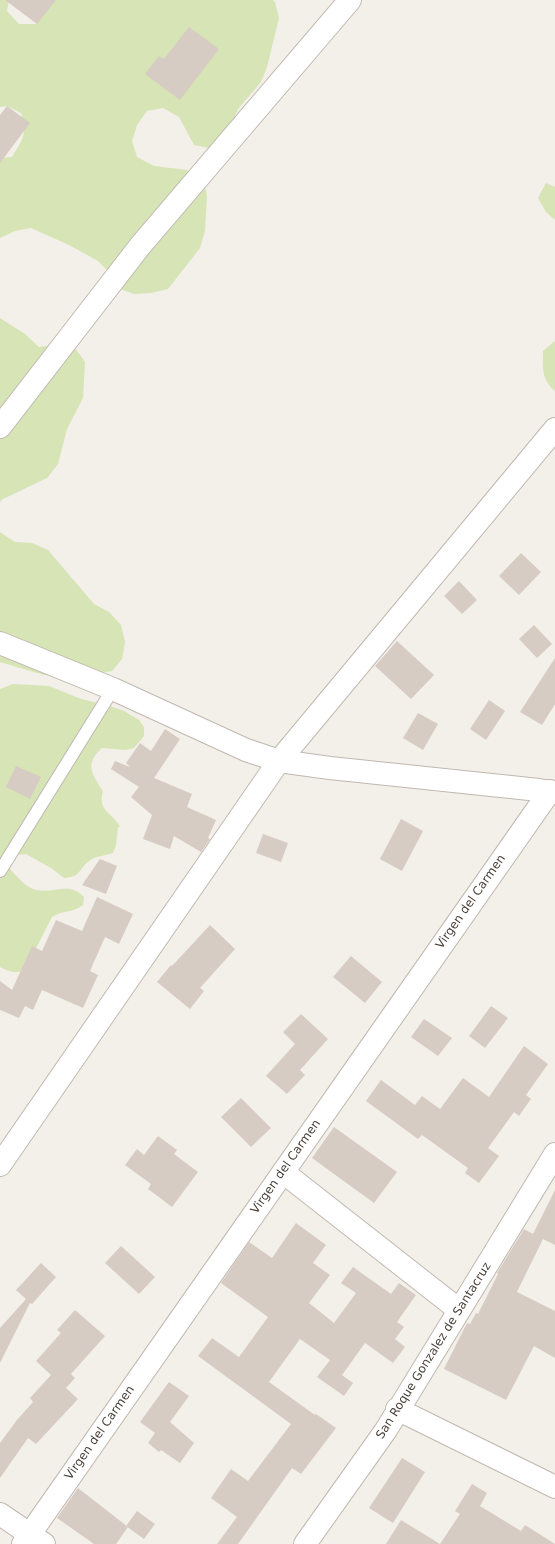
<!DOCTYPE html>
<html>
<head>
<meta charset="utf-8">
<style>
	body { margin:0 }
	canvas { display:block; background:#f3efe9 }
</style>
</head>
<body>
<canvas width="555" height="1544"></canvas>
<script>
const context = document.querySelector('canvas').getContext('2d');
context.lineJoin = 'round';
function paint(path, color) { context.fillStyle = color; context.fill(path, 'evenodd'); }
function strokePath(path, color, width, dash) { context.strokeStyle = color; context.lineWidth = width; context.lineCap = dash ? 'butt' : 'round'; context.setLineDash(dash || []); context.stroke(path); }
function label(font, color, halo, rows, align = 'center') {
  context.font = font + ' "DejaVu Sans",sans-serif'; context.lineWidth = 3; context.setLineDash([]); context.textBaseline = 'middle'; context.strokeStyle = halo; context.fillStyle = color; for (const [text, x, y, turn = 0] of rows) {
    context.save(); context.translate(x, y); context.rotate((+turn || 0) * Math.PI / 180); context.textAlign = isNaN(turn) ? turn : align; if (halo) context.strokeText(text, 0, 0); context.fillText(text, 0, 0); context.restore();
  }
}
const green = new Path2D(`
	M0 0H9L7 11 19 24H37L35 17 45 0H273L275 2 279 18 267 67 261 82 238 109 224 142 209 148 194 145 179 117 163 108 147 111 137 125 132 141 137 157 154 166 187 170 203 178 207 196 205 231 200 248 168 289 151 293 134 294 118 288 109 272 98 261 69 245 31 228 15 231 0 238V158L12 157C23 139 28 133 21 113L7 106 0 107Z
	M546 183 555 187V220L546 212 538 198Z
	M0 318 25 334 39 347 55 345 75 348 85 362 83 398 67 429 58 464 47 478 1 500 0 503Z
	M555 341V391C541 379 543 368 543 351Z
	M0 532 15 542 32 543 48 550 94 604 109 612 121 625 125 642 122 659 112 671 96 674 44 675 0 662Z
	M13 684 49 686 81 699 107 705 124 711 139 720 144 727V736L134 748 126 750 102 748C84 764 92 774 103 791 97 812 113 812 120 827H118L116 845 113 853C105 856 95 856 89 861 78 870 81 877 64 878L51 868 26 854 17 855 9 858 8 867C16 875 25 888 37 890 55 894 69 881 84 897L83 905C73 913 62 910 52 917L25 970C15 974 10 972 0 967V689Z`);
const building = new Path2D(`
	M5 0H56L37 24Z
	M189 27 219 49 180 100 145 74 159 56 164 59Z
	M7 106 30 123 0 163V115Z
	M521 553 541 572 519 595 499 576Z
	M459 581 477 600 462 614 444 596Z
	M534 625 552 644 537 658 519 639Z
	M397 641 434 675 411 699 375 666Z
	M555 658V704L542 725 520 712Z
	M489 700 505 711 486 740 470 729Z
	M418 713 438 724 423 750 403 738Z
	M165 729 180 739 154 778 192 794 187 807 216 820 208 838 210 839 201 852 174 836 170 849 143 839 152 815 131 797 139 787 111 769 115 761 130 767 126 763 140 743 151 751Z
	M16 766 41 777 30 799 6 787Z
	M401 819 423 831 402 871 380 859Z
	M263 834 288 843 281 862 256 853Z
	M100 859 117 866 106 894 82 885Z
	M97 897 133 914 119 944 105 937 90 971 98 975 83 1008 42 990 33 1010 25 1006 19 1018 0 1010V981L12 990 32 946 42 951 56 920 82 931Z
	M210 925 235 949 200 988 204 991 190 1009 157 982 171 965 172 966Z
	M351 956 382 982 365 1003 333 977Z
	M491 1006 508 1018 485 1048 469 1036Z
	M301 1014 328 1039 300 1070 305 1075 287 1094 266 1076 295 1044 283 1032Z
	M424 1019 452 1038 438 1056 411 1037Z
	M524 1046 548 1064 526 1095 531 1099 519 1116 514 1112 488 1148 499 1156 479 1183 465 1173 468 1168 422 1135 418 1139 366 1101 381 1080 415 1105 422 1096 440 1109 463 1078 489 1097Z
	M241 1098 271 1128 251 1147 221 1117Z
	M334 1127 397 1172 374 1203 312 1158Z
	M158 1136 177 1150 174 1154 198 1172 172 1207 148 1189 151 1184 125 1165 137 1149 144 1155Z
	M555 1190V1245L543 1239 517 1292 555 1311V1358L534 1346 506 1400 444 1369 467 1323 470 1324 476 1313 478 1314 498 1274 497 1273 524 1229 533 1234Z
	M296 1223 326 1245 313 1263 330 1275 309 1303 334 1323 356 1293 341 1283 353 1267 391 1294 399 1283 416 1295 397 1322 404 1327 395 1339 405 1347 393 1363 365 1343 342 1375 353 1383 344 1396 317 1377 330 1360 300 1339 269 1382 315 1415 316 1414 336 1428 301 1474 292 1468 238 1544H217L237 1517 211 1498 231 1469 248 1481 291 1424 198 1356 212 1338 239 1357 268 1317 221 1283 249 1242 272 1258Z
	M121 1246 155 1277 139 1294 105 1263Z
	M41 1263 56 1277 32 1304 30 1303 0 1363V1328L26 1299 16 1290Z
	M75 1310 105 1336 71 1374 75 1378 66 1388 78 1399 36 1444 28 1438 0 1478V1443L17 1420 33 1402 30 1398 51 1375 36 1361 61 1333 57 1330Z
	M169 1382 189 1396 170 1422 194 1443 180 1463 161 1450 159 1452 148 1443 155 1433 140 1422Z
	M402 1458 425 1472 393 1523 369 1508Z
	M472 1484 487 1493 480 1506 521 1531 525 1525 555 1544H440L460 1514 455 1511Z
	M78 1488 128 1527 116 1544H94L57 1518Z
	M137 1511 155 1524 144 1539 126 1526Z
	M401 1520 440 1544H386Z`);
const service = new Path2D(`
	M0 871 113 689`);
const minor = new Path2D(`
	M0 427 140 246 350 0
	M0 1165 279 761 555 429
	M283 1172 459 1310
	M397 1409 555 1487
	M0 1514 44 1544
	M23 1544 550 791`);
const tertiary = new Path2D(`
	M0 643 113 689 246 750 279 761 330 768 539 790 555 793
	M305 1544 386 1430 555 1154`);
const streetNames = [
	["Virgen del Carmen",471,902,-55],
	["Virgen del Carmen",286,1167,-55],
	["San Roque Gonzalez de Santacruz",434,1351,-58],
	["Virgen del Carmen",100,1433,-55]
];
paint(green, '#d6e4b6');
paint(building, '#d7ccc3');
strokePath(service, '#c1b8b0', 14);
strokePath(minor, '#c1b8b0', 24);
strokePath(tertiary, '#c1b8b0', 24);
strokePath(service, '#fff', 12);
strokePath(minor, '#fff', 22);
strokePath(tertiary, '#fff', 22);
label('12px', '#473f38', '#fff', streetNames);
</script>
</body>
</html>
